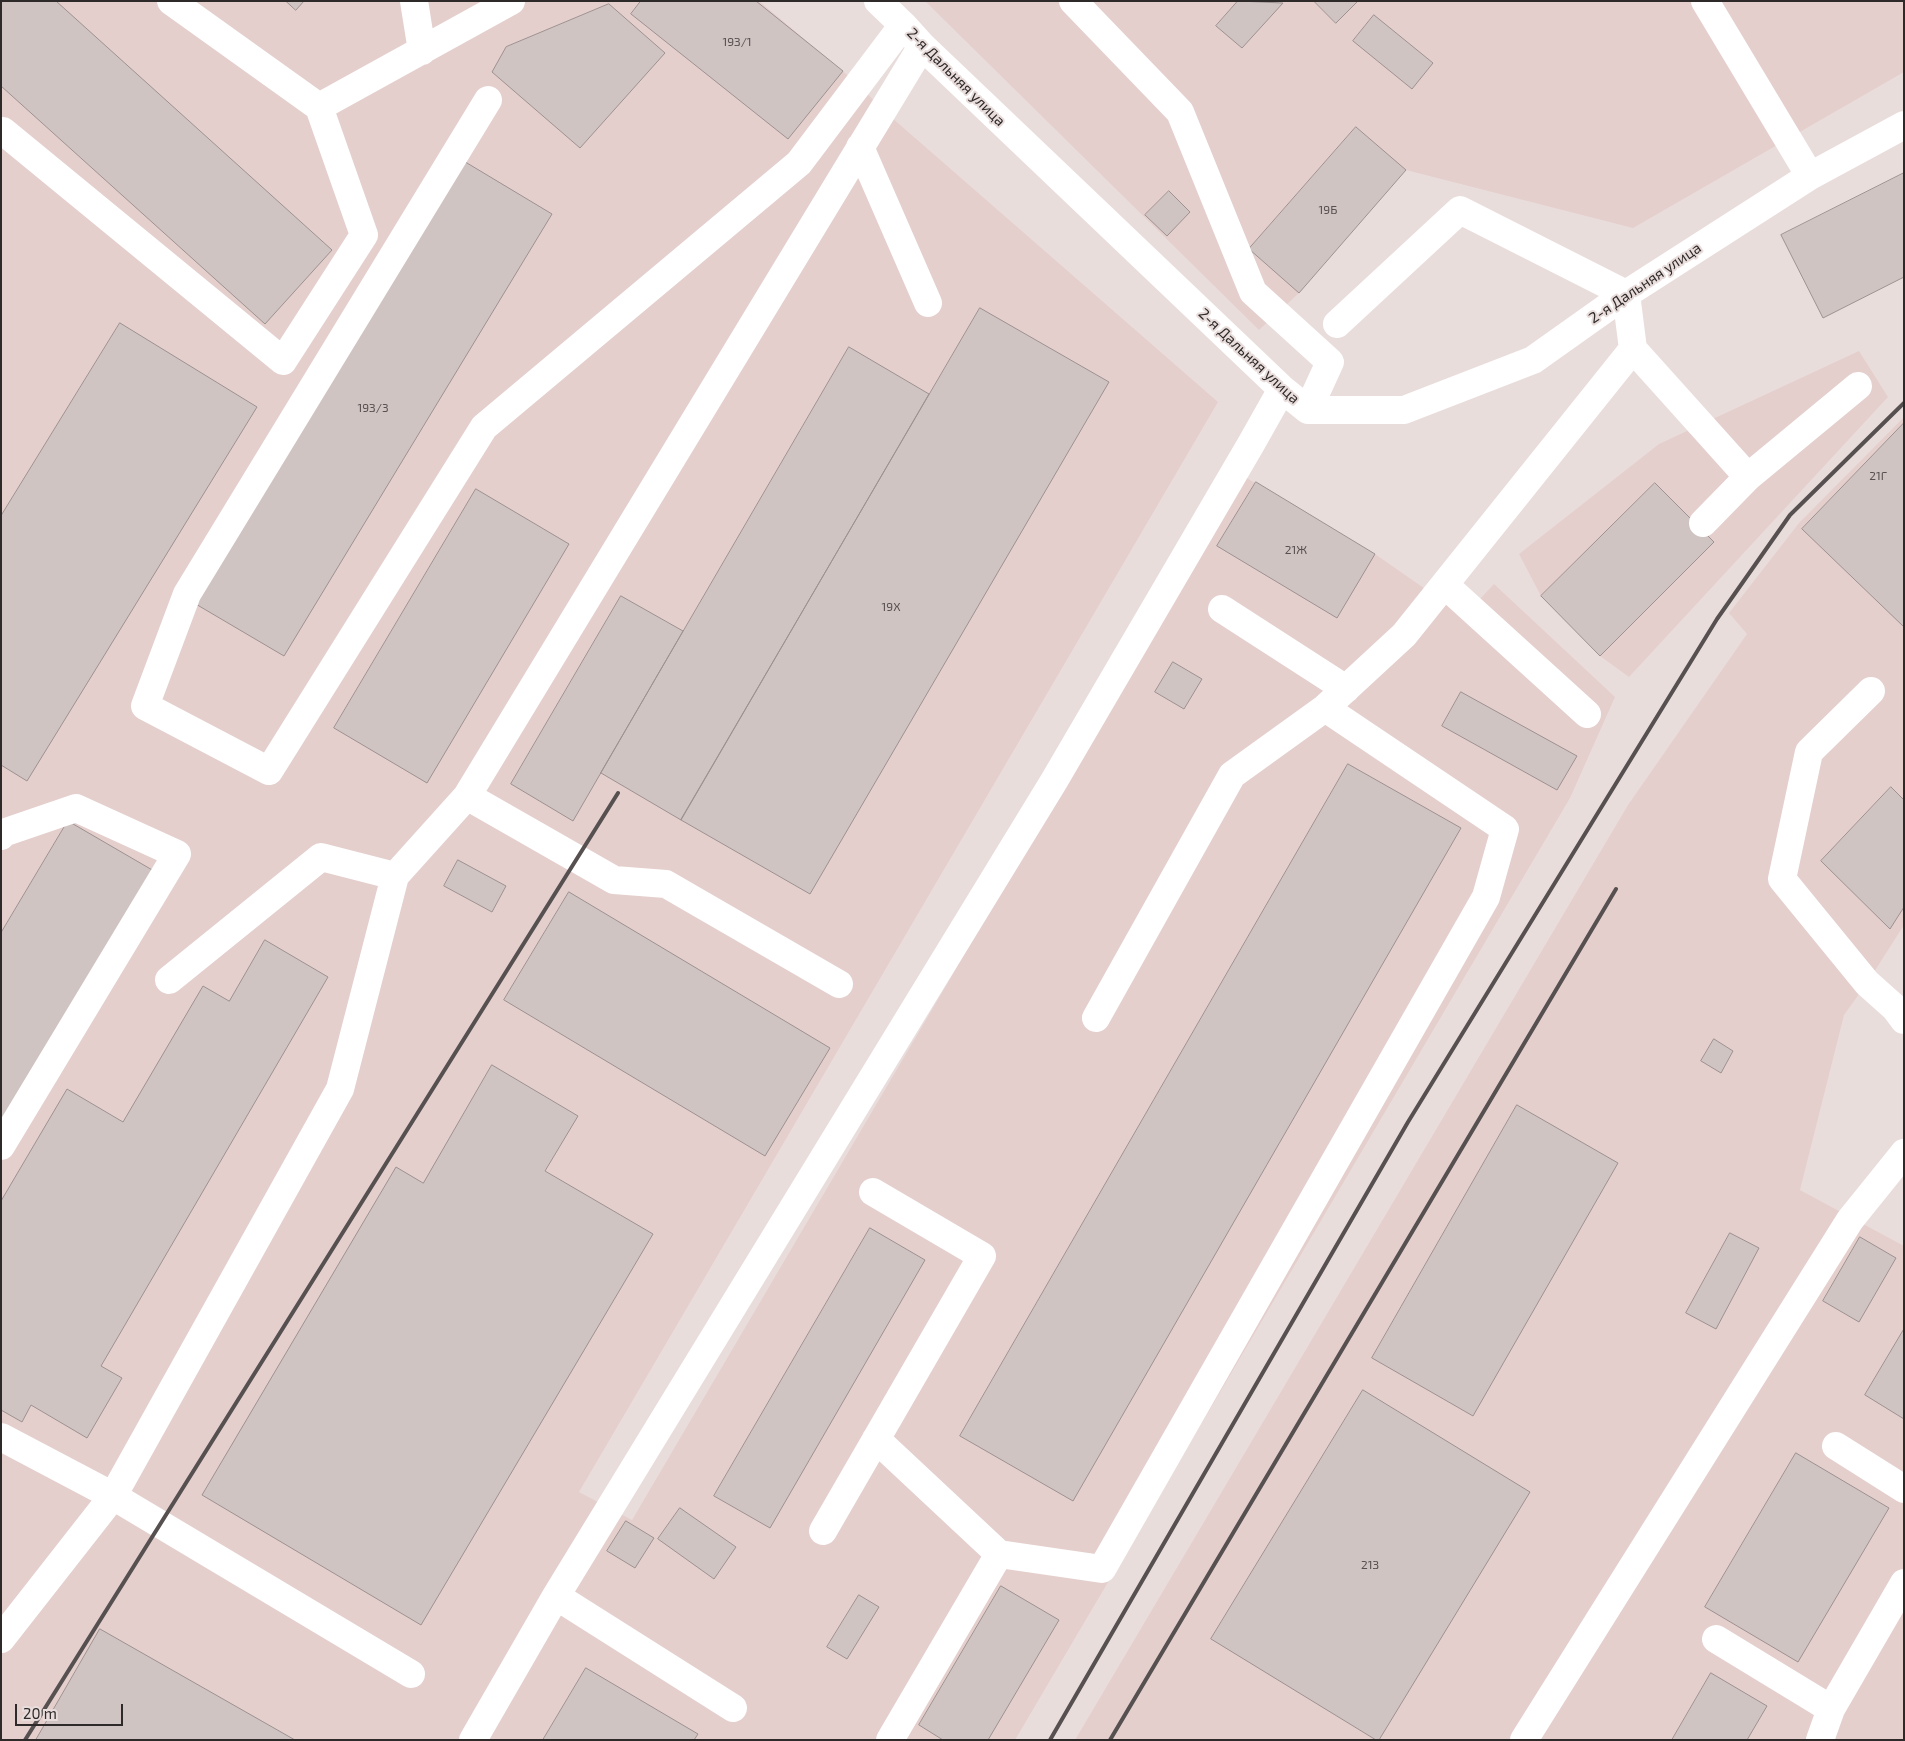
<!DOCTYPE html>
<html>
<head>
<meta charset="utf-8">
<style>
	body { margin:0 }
	#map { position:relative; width:1905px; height:1741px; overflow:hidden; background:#e9dddc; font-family:"Exo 2",sans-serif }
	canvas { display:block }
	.frame { position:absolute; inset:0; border:2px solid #2f2a2a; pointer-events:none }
	.scale { position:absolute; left:15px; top:1704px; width:108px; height:22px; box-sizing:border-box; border:2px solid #2f2a2a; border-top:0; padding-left:6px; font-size:15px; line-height:18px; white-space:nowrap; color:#2f2a2a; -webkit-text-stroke:4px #e9dddc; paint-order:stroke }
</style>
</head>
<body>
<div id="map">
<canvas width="1905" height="1741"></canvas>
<div class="frame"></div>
<div class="scale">20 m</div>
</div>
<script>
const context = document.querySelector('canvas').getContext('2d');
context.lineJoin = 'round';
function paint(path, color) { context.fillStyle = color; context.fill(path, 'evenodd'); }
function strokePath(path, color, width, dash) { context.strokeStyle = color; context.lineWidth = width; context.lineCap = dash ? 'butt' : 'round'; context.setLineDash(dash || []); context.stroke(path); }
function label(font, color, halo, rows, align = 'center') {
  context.font = font + ' "Exo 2",sans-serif'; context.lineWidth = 4; context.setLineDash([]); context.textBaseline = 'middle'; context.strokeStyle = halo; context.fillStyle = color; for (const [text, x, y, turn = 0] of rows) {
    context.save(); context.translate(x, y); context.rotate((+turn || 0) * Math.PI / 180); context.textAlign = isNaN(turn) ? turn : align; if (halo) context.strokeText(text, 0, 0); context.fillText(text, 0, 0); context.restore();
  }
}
const built = new Path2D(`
	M1 1H759L858 84 883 110 1218 402 579 1492 632 1520 1245 477 1375 554 1464 616 1494 584 1615 697 1570 798 1015 1740H1Z
	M925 1H1904V72L1633 228 1406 170 1299 293 1259 330Z
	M1859 351 1888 397 1629 677 1600 656 1541 596 1519 554 1659 444Z
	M1904 417V925L1867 983 1844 1015 1800 1190 1904 1246V1740H1075L1628 805 1747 634 1729 613 1799 523Z`);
const building = new Path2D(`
	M1 1H56L332 250 265 324 1 86Z
	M286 1H304L296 10Z
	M641 1H756L843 71 788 139 631 14Z
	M1238 1 1283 3 1242 48 1216 26Z
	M1314 1H1358L1336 23Z
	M609 4 665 53 580 148 492 72 506 47Z
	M1374 15 1433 63 1412 89 1353 41Z
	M1356 127 1406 170 1299 293 1249 249Z
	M462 160 552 214 284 656 194 603Z
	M1904 173V277L1823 318 1781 235Z
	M1169 191 1190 212 1167 236 1145 215Z
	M980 308 1109 382 810 894 681 820Z
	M120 323 257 407 27 781 1 765V516Z
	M849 347 929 394 681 820 601 773Z
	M1904 423V627L1802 529Z
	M1256 482 1375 554 1337 618 1217 546Z
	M1655 483 1714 542 1600 656 1541 596Z
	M476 489 569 544 427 783 334 728Z
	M621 596 683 631 573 821 511 784Z
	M1173 662 1202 679 1184 709 1155 692Z
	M1461 692 1577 756 1557 790 1442 726Z
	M1348 764 1461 828 1073 1501 960 1436Z
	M1891 787 1904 800V907L1890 929 1821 861Z
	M68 821 154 871 1 1128V933Z
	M458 860 506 886 492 912 444 886Z
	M569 892 830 1048 765 1156 504 1000Z
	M265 940 328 977 101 1366 122 1378 87 1438 31 1405 22 1422 1 1410V1201L67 1089 123 1122 203 986 229 1001Z
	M1714 1039 1733 1051 1721 1073 1701 1061Z
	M492 1065 578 1116 545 1171 653 1234 421 1625 202 1495 396 1167 423 1183Z
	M1517 1105 1618 1163 1473 1416 1372 1358Z
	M870 1228 925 1260 770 1528 714 1496Z
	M1730 1233 1759 1248 1716 1329 1686 1313Z
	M1860 1237 1896 1258 1859 1322 1823 1301Z
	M1904 1329V1419L1865 1395Z
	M1363 1390 1530 1492 1379 1740H1376L1211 1639Z
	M1796 1453 1889 1508 1798 1662 1705 1607Z
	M680 1508 736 1547 714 1579 658 1539Z
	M626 1521 654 1538 635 1568 607 1551Z
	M1001 1586 1059 1620 988 1740H943L919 1725Z
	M859 1595 879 1607 847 1659 827 1647Z
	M100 1629 295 1740H36Z
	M586 1668 698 1734 694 1740H543Z
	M1711 1673 1767 1706 1747 1740H1672Z`);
const minor = new Path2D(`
	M171 1 319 107 511 1
	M414 1 422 51
	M878 1 903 25 922 46 1282 389 1308 410H1404L1533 360 1626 294 1810 176 1904 125
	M1073 1 1180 112 1253 292 1330 362 1308 410
	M1705 1 1810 176
	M488 100 187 594 145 706 269 771 484 427 799 163 903 25
	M3 131 283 361 364 235 319 107
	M860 147 928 303
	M1337 324 1460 210 1626 294 1633 349 1748 477
	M1703 523 1748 477 1858 386
	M1445 585 1587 714
	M1222 609 1346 689
	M1871 691 1809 752 1782 879 1867 983 1895 1008 1904 1020
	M467 796 614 880 666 884 839 984
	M1 836 3 833 76 808 177 854 1 1146
	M169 980 321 857 395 876
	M1096 1018 1232 775 1325 708
	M1 1437 113 1496 411 1674
	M876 1439 999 1554
	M1836 1446 1904 1489
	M823 1531 982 1256 873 1192
	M556 1596 733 1708
	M1 1639 113 1496 340 1089 395 876 467 796 922 46
	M1716 1639 1831 1709
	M473 1740 556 1596 1054 781 1251 444 1282 389
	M890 1740 999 1554 1102 1569 1486 897 1505 829 1325 708 1404 635 1633 349
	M1524 1740 1850 1220 1904 1153
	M1820 1740 1831 1709 1904 1583`);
const rail = new Path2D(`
	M25 1740 618 793
	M1050 1740 1408 1122 1717 619 1790 515 1904 403
	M1110 1740 1616 889`);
const numberNames = [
	["19З/1",737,42],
	["19Б",1328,210],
	["19З/3",373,408],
	["21Г",1878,476],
	["21Ж",1296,550],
	["19Х",891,607],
	["21З",1370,1565]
];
const streetNames = [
	["2-я Дальняя улица",956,77,45],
	["2-я Дальняя улица",1645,283,-34],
	["2-я Дальняя улица",1249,356,43]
];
paint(built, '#e4cfcd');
paint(building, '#cfc4c2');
strokePath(building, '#9d9291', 1);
strokePath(minor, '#fff', 28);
strokePath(rail, '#565050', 4);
label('12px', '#575050', null, numberNames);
label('15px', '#2f2a2a', '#e9dddc', streetNames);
</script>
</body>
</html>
